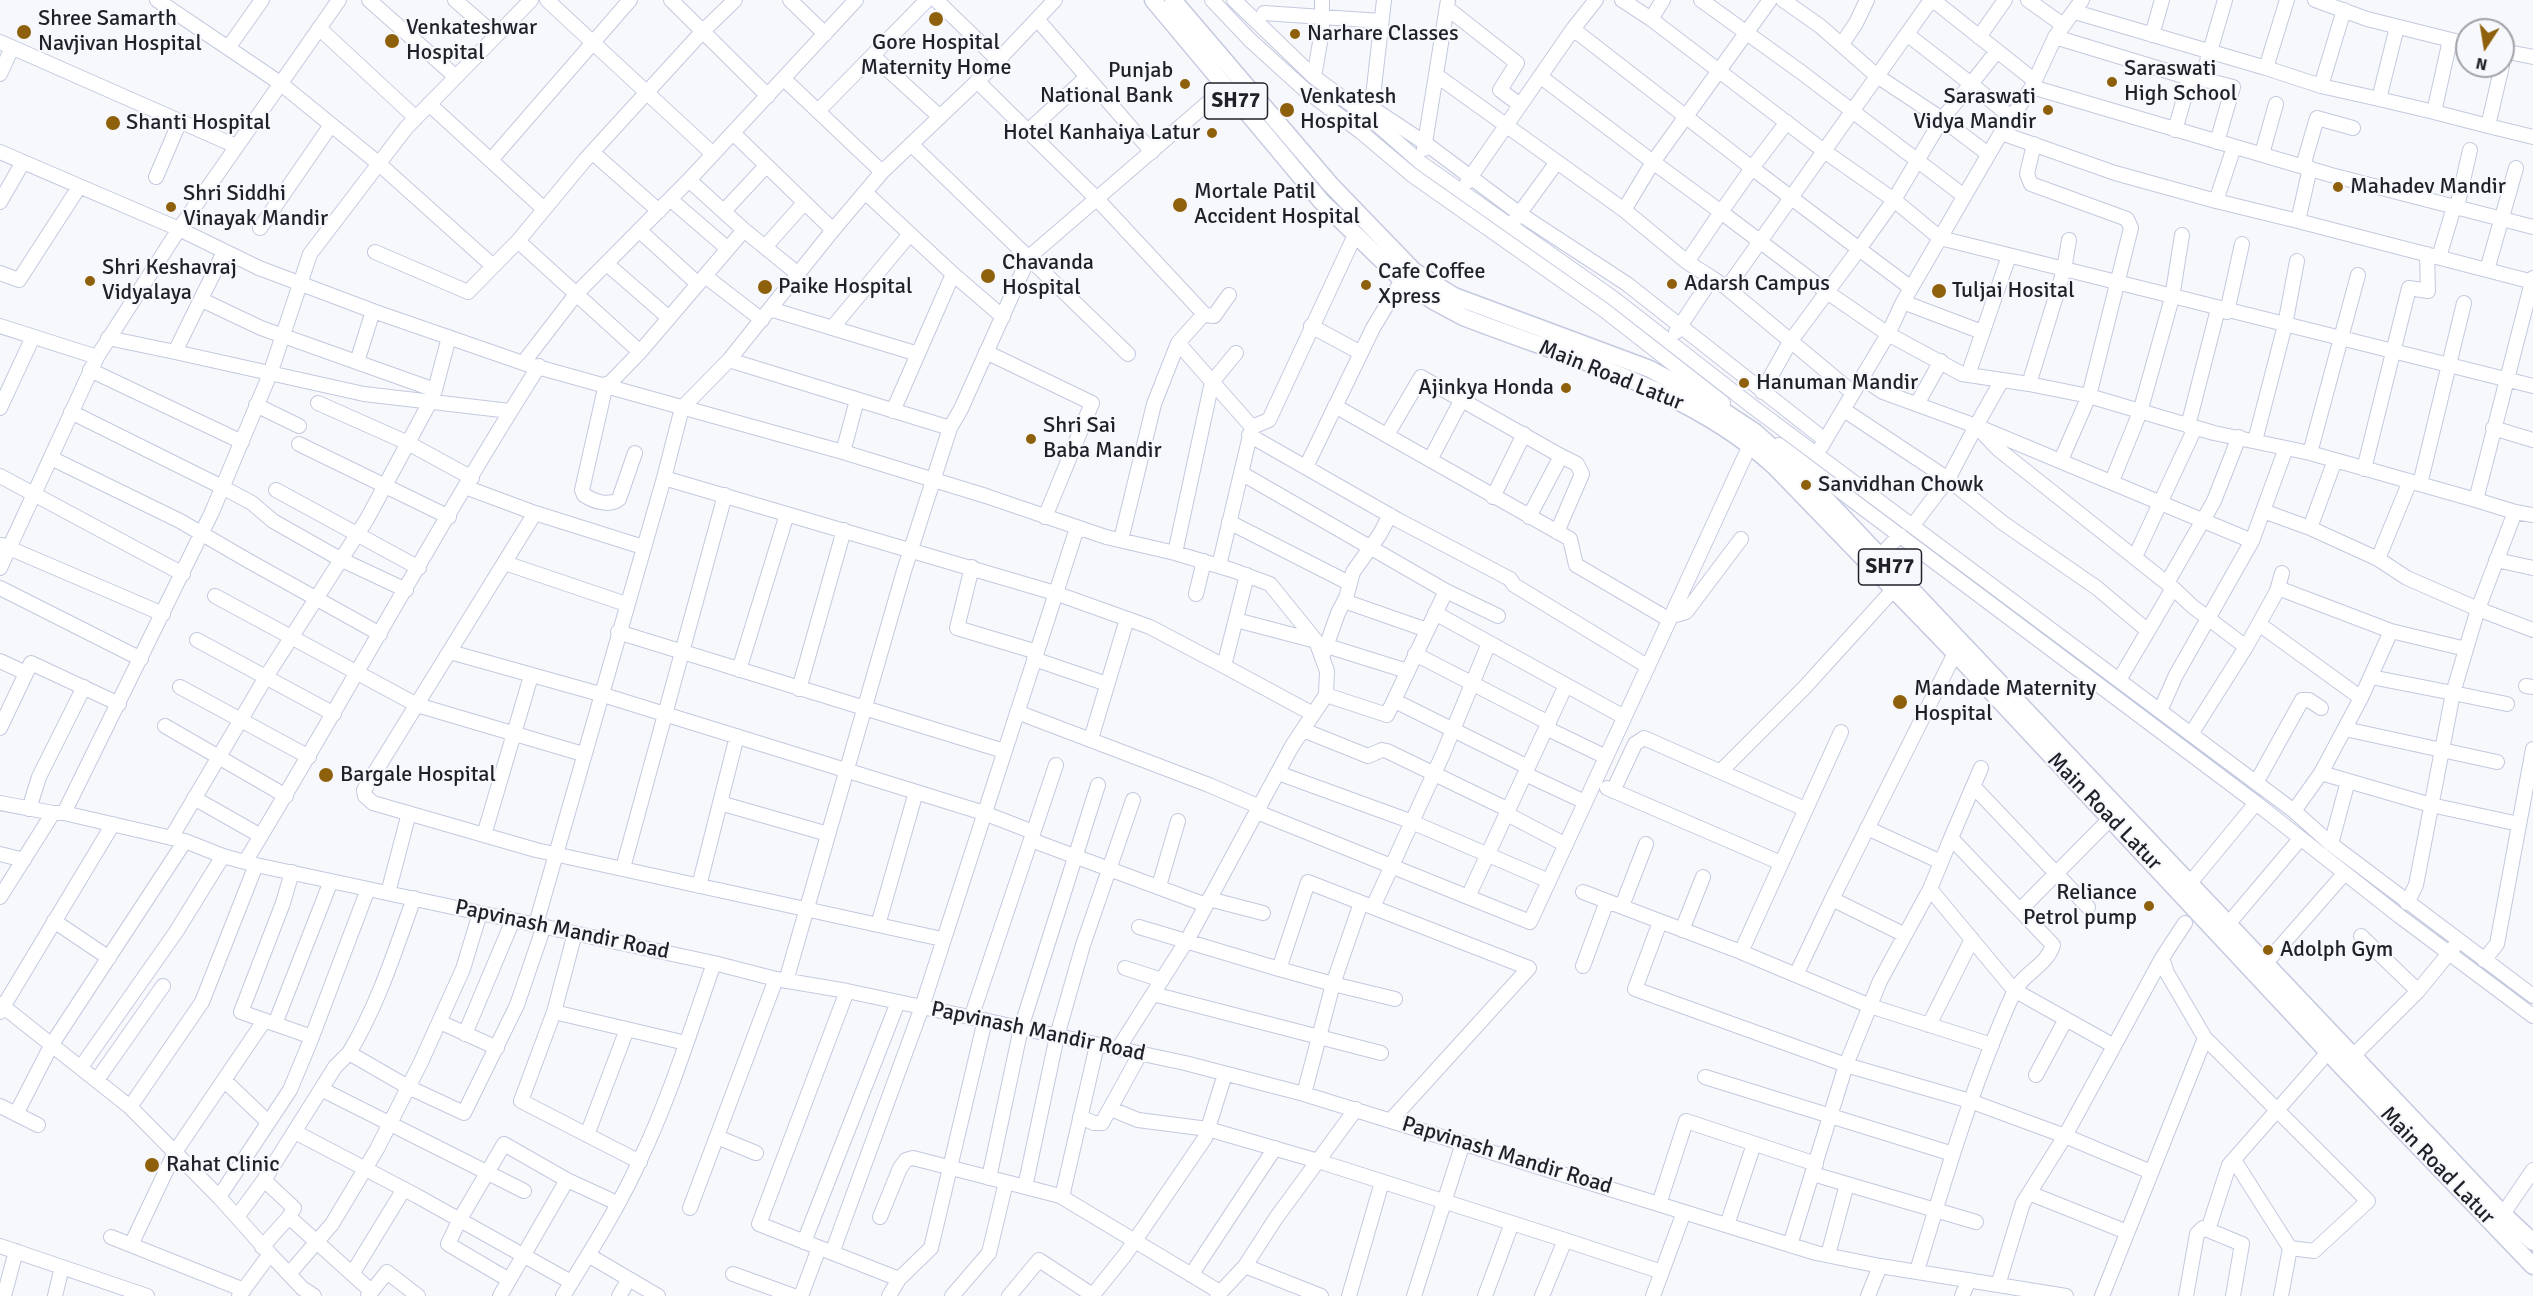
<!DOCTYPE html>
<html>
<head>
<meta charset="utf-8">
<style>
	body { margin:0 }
	#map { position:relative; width:2533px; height:1296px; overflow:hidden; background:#f7f8fc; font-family:Signika,sans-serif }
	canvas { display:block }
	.north { position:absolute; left:2455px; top:18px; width:60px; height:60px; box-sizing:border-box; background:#f7f8fc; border:2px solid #a1a2a8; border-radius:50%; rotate:192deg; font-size:16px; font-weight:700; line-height:24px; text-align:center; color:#1f2129 }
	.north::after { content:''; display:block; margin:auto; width:21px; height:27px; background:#8f600b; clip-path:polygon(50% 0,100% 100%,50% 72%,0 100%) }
</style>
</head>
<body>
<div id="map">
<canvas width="2533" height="1296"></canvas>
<div class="north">N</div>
</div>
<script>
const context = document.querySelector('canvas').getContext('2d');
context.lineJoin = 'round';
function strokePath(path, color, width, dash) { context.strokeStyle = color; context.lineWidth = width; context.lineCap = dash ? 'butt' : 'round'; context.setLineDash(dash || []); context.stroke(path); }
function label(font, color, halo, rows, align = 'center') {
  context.font = font + ' Signika,sans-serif'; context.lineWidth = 4.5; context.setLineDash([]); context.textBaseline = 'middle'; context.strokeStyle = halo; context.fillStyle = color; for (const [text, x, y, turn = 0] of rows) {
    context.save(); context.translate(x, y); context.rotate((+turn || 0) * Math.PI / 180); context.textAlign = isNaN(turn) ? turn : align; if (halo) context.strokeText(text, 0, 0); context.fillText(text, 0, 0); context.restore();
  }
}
const minor = new Path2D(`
	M157 0 280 83 378 163 493 266
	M369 0 456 77
	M455 0 496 36
	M547 0 713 154
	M671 0 768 96
	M790 0 825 34
	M936 0 998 60
	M1055 0 987 72 882 172 833 230 729 360 682 408 664 478 1055 593 1150 627 1224 666
	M1212 0 1250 40 1304 89 1361 132 1412 175 1604 310 1723 403
	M1234 0 1314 77 1371 119 1421 163 1613 298 1753 407 2294 811 2331 844 2533 996
	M1596 0 1573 29 1752 168 1721 212 1827 292 1859 249 1911 288
	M1622 0 1651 19
	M1663 0 1651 19 1824 151 1894 200 1942 119 1988 154
	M1701 0 1801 72 1964 196
	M1783 0 1820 26 1877 76 1942 119 1971 84 1908 35
	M1933 0 2035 81
	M2028 0 2063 25
	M2315 0 2367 19 2467 44
	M1447 8 1517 63 1500 90 1520 105
	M2075 12 2266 68 2287 0
	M1264 13 1381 21
	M1037 19 1152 152
	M319 28 416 118
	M2152 35 2162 0
	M1979 37 2005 0
	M2055 37 2190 78
	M0 42 236 146
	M1842 44 1856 23 1867 0
	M228 48 262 0
	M1997 51 1971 84 2011 117
	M2503 51 2533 57
	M873 56 940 117
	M2266 68 2321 86 2344 10
	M0 74 12 48
	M1436 75 1624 210
	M1314 77 1322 31V0
	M1541 77 1653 162 1624 210 1687 262
	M784 79 882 172
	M2202 79 2233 87 2217 142
	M977 81 1097 199 1205 315 1214 316 1229 295
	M2321 86 2379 99 2397 27
	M2032 87 2331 175 2533 227
	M2379 99 2434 112 2450 40
	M1363 102 1425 143 1520 214 1627 284 1825 440
	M429 104 544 209
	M818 111 927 0
	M2434 112 2488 126 2502 66
	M1371 114 1384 0
	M1787 122 1752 168 1859 249 1894 200 1940 238 2533 386
	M2488 126 2533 137
	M2175 130 2190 78 2202 79 2225 0
	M1028 131 1087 77
	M733 133 833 230
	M2001 133 2115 173 2216 201 2234 147
	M911 144 1128 354
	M1424 149 1448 0
	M0 152 179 229 259 268 373 311 523 363 843 452 986 496 1106 537 1175 553 1232 570 1270 584 1316 641 1327 671 1326 695 1292 746 1189 937 1118 1049
	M592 152 659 211
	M2262 154 2276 104
	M491 160 630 0
	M2303 166 2317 118 2353 128
	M156 177 180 121
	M689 180 744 230 798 274
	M1467 182 1573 29
	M865 192 953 274 893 411
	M670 199 728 249
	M2216 201 2298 221 2310 168
	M0 202 23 162
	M2457 207 2470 150
	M724 211 766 166
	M1514 221 1557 162
	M2298 221 2533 282
	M260 228 331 125
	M640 231 698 284
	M518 241 640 352
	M765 247 804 203
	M224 252 175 352 364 394 510 411
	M375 252 468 292 518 241 585 160 702 32 735 0
	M2439 257 2454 207
	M607 264 669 318
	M2487 270 2516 168
	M0 273 19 280 79 187
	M953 274 1003 317
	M705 276 762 320
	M1712 278 1687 262 1721 212 1653 162 1770 0
	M1727 288 1853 393
	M202 300 261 328 435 390
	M1903 302 1982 332
	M770 309 918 354
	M2227 312 2242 244
	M1204 314 1178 343 1252 427
	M0 326 97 357
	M1311 326 1361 353
	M832 328 910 234
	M1676 332 1712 278 1727 288 1931 0
	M108 338 175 352
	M986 352 1092 403 1045 517
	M729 360 950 428
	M357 362 373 311
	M523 363 577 293 689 180 856 0
	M90 370 242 442
	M1968 375 2009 256
	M1862 378 1883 392 1976 426 2002 380
	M606 384 582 490 584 495C593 501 609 507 619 499L635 453
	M2029 384 2089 396 2131 228 2127 219 2031 184 2027 174 2034 144
	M608 385 640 352 744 230
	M1762 392 1790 342 1827 292 1888 334 1962 374 2029 384 2064 270 2069 240
	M318 403 408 443 472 478
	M1917 404 1941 361
	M256 405 299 426
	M1335 406 1570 539 1576 565 1668 619
	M0 408 33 337
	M1844 410 1948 479 2003 523 2097 588 2148 631 2119 680
	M71 412 222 487 252 503 273 521 340 559 406 590
	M1976 426 2252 541 2176 675 2160 711
	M2188 426 2218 309
	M2493 428 2533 440
	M1980 430 1998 449 2173 588 2192 606 2246 647 2277 591 2282 573
	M1249 435 1398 520 1510 579 1514 585 1647 666
	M1387 435 1421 377 1561 456 1529 517
	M2255 441 2285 325 2297 261
	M299 444 449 517
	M1779 445 2256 803 2398 915 2533 1016
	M1821 447 1888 334 1903 302 2001 133 2032 87 2055 37 2082 0
	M843 452 857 400
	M2310 453 2358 275
	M51 458 180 521 247 560 380 634
	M1430 460 1462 399
	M2061 460 2089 396 2214 433 2310 453 2476 500 2533 278
	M1306 467 1373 328 1402 280
	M2364 469 2409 288 2428 291 2427 254
	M1241 473 1446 591 1498 616
	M0 476 183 574
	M2112 481 2140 412 2172 298 2182 235
	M2420 484 2464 303
	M465 487 535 513 643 547
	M276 490 419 568
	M1493 497 1524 434
	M2263 511 2310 528 2335 460
	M2515 512 2533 515
	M535 513 364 790 365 796 373 803 536 850 942 939
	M1229 522 1349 583
	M1913 525 1948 479 1976 426
	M2310 528 2378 559 2410 481
	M1557 532 1582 474 1577 464 1561 456
	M1121 540 1154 404 1178 343
	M2252 541 2286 448
	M2 545 163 614
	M1175 553 1212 382 1236 353
	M1880 556 1900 535
	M2135 557 2195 428
	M2378 559 2407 578 2478 609 2515 512 2476 500
	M2496 560 2533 568
	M505 563 626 604
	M1219 566 1252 427 1269 420 1355 235
	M972 567 957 628 1037 652
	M0 568 97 357 179 229 339 0
	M1247 575 1224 666 1313 714
	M2167 583 2214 501 2239 437
	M0 588 141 659
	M1196 594 1204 561
	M215 596 417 705 583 754
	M1344 601 1427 630
	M1435 613 1624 717
	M1669 617 1686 612 1741 539
	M1236 620 1316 641
	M2259 624 2361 698 2391 631 2278 588
	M2148 631 2173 588
	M2391 631 2466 649
	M618 632 1004 751
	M197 640 334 714
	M1327 646 1407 671
	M450 652 600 694 984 813 1033 832
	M1415 654 1549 723
	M1322 658 1338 613 1346 598 1353 572 1380 534 1390 515
	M1034 659 1107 684
	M0 661 26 673
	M739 670 787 514
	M2371 677 2453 693 2478 609 2533 630
	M2526 686 2533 687
	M180 687 309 757
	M799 689 844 530
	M1326 695 1387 715 1446 591
	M1395 701 1528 767
	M1017 712 1209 785 1260 807
	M165 726 286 796
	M0 728 31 663 119 704
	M1546 728 1606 757
	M2345 729 2497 762
	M1303 730 1368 756 1382 750 1387 751 1509 810
	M1841 732 1741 952 1870 1006 1992 1045
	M2191 734 2246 647
	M1091 739 1127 619
	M1721 771 1805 687 1893 590
	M1278 773 1407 820 1549 881
	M2321 773 2431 805 2519 824
	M1525 774 1585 802
	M2256 783 2302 700H2309L2321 708
	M1974 787 2088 907
	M1607 788 1781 863
	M1613 791 1635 744 1644 738 1805 809
	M194 798 261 836
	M0 803 53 813H64L185 841 223 856 256 865 714 963 776 979 847 991 1185 1063 1304 1094 1816 1253 1880 1266 2066 1296
	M720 803 828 834
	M29 809 39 777 84 687
	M2294 811 2321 773 2361 698
	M1257 812 1530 922 1750 445
	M64 813 212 512 270 374 310 254 406 128 531 0
	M1507 814 1566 845
	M1867 828 1941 862
	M484 835 531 676
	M171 838 266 677 367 519 430 402 435 390 449 337
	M1951 838 1981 768
	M1031 840 1206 905
	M2331 844 2348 781
	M0 854 24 860
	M245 862C345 698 436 528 539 366
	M623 868 725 495
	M292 872 283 903 241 1012 312 1037
	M2190 883 2256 803
	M699 886 737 736
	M1159 886 1178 821
	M1930 889 2014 990 2114 1046
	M1583 892 1741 952
	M388 893 409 813
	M0 897 53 813
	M1468 897 1566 685
	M414 898C395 951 378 1005 349 1053L408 1087 464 1113 517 1005 544 926
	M1209 899 1263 913
	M1361 903 1333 984 1395 999
	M2407 903 2416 885 2453 693 2507 704
	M1622 906 1646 844
	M1373 907 1443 754 1489 643
	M2021 909 2110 819
	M54 921 109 958
	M1660 922 1635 989 1846 1065 1970 1101 2065 1136 2151 1172
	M2185 923 2162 958 2167 973 2205 1038 2368 1201 2314 1251 2290 1248
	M2229 923 2300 839
	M536 924 664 478
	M878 925 916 792
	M1139 927 1279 969
	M1682 930 1703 877
	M1905 935 1832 899 1955 653
	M2361 936 2418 991
	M2484 960 2497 944 2533 749
	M2266 963 2344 874
	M1583 966 1607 901
	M1125 968 1162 980
	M1796 975 1832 899
	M786 981 904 571 950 428 961 409 1029 257 1225 88
	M847 991 759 1224 899 1279
	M1153 994 1381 1053
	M0 1004 130 1107 219 1197 270 1254 302 1288 314 1296
	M0 1012 113 824
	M554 1012 575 933
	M971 1018 1056 765
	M440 1022 497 1048
	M275 1024 331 881
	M1929 1025 1972 939
	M465 1034 513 920
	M2353 1056 2418 991 2454 947
	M81 1067 176 932 223 856
	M2036 1075 2066 1019
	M1705 1077 1953 1154
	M97 1080 163 986
	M225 1081 268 1122
	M321 1089 524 1191
	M1304 1094 1333 984 1279 969 1308 882 1529 968 1391 1120
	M0 1106 38 1125
	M130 1107 202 1002 256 865
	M1111 1109 1138 1120 1208 1129 1318 1161 1565 1240
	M16 1114 52 1044 185 841
	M1080 1117 1094 1123H1102L1140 1054
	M295 1132 417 1196 571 1282
	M587 1135 627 1029
	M717 1137 756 1153
	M2234 1160 2290 1248 2281 1296
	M640 1162 521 1101 554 1012 686 1043
	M1813 1174 1976 1222
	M989 1178 1021 1028 1098 785
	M264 1180 294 1208 289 1217
	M1025 1187 1057 1036 1083 945 1133 800
	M2029 1193 2127 1232
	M219 1197 290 1090 310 1042 368 889
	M1062 1197 1097 1045
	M1659 1204 1686 1121 1816 1164
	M690 1208 776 979
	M2503 1214 2533 1170
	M237 1217 264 1180 335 1067 349 1053
	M880 1217 900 1168 906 1160 913 1158 1060 1196 1220 1292
	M1727 1225 1754 1144
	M2208 1230 2229 1165 2329 1051
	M111 1237 244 1290
	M804 1242 898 1002
	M131 1245 175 1152 264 1021
	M1790 1245 1846 1065 1880 981 1930 889 1951 838 2053 945C2047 966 2021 974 2013 994 1973 1083 1945 1178 1917 1271
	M0 1246 147 1296
	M262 1247 289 1217 371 1291
	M832 1253 922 1007 1077 528
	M588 1255 658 1296
	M1828 1255 1847 1184
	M1245 1266 1321 1296
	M289 1274 332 1224 377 1149 421 1062 463 969 480 913
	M352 1274 404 1189
	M733 1274 794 1296
	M1191 1275 1275 1148
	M509 1280 448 1244 460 1219 504 1144 567 1180 617 1203
	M1998 1285 2023 1203 2065 1136 2162 958
	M4 1296 16 1251
	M55 1296 62 1267
	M239 1296 270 1254
	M368 1296 387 1272 418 1296
	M500 1296 567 1180
	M563 1296C590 1252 619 1207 640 1160 670 1097 691 1029 714 963
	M619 1296 629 1279
	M801 1296 819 1248
	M889 1296 899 1279 931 1248 985 1020
	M952 1296 989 1253 1006 1182
	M1009 1296 1039 1260 1094 1296
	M1092 1296 1125 1255 1205 1138 1225 1074
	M1217 1296 1245 1266 1276 1218 1356 1109
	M1349 1296 1382 1182
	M1414 1296 1463 1143
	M1485 1296 1512 1223
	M1542 1296 1565 1240 1662 1272
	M1653 1296 1684 1212
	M1868 1296 1880 1266
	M1962 1296 1969 1280
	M2102 1296 2205 1038
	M2186 1296 2197 1234 2203 1228 2242 1244 2233 1296`);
const major = new Path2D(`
	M1153 0 1321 201 1402 280 1435 302 1463 317C1570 359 1687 387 1774 466L1955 653 2342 1067 2533 1266
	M1173 0 1330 184 1414 271 1454 296 1650 369 1705 399 1755 432 1803 475 2503 1214 2533 1242`);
const markers = [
	[936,19,8,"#8f600b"],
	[24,32,8,"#8f600b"],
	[1295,34,6,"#8f600b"],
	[392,41,8,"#8f600b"],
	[2112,82,6,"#8f600b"],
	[1185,84,6,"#8f600b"],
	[1287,110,8,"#8f600b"],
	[2048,110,6,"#8f600b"],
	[113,123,8,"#8f600b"],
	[1212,133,6,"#8f600b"],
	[2338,187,6,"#8f600b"],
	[1180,205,8,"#8f600b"],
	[171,207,6,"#8f600b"],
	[988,276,8,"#8f600b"],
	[90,281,6,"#8f600b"],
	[1672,284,6,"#8f600b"],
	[1366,285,6,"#8f600b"],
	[765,287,8,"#8f600b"],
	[1939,291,8,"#8f600b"],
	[1744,383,6,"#8f600b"],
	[1566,388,6,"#8f600b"],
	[1031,439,6,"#8f600b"],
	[1806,485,6,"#8f600b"],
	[1900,702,8,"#8f600b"],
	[326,775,8,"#8f600b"],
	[2149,906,6,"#8f600b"],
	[2268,950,6,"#8f600b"],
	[152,1165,8,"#8f600b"]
];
const shields = [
	[1236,101,63],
	[1890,567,63]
];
const shieldNames = [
	["SH77",1236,101],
	["SH77",1890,567]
];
const poiNames = [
	["Shree Samarth",38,19],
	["Navjivan Hospital",38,44],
	["Venkateshwar",406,28],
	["Hospital",406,53],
	["Narhare Classes",1307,34],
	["Gore Hospital",936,43,"center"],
	["Maternity Home",936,68,"center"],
	["Saraswati",2124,69],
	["High School",2124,94],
	["Punjab",1173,71,"right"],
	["National Bank",1173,96,"right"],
	["Venkatesh",1300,97],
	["Hospital",1300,122],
	["Saraswati",2036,97,"right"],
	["Vidya Mandir",2036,122,"right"],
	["Shanti Hospital",126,123],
	["Hotel Kanhaiya Latur",1200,133,"right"],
	["Mahadev Mandir",2350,187],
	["Mortale Patil",1194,192],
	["Accident Hospital",1194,217],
	["Shri Siddhi",183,194],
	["Vinayak Mandir",183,219],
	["Chavanda",1002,263],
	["Hospital",1002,288],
	["Shri Keshavraj",102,268],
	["Vidyalaya",102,293],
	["Cafe Coffee",1378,272],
	["Xpress",1378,297],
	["Adarsh Campus",1684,284],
	["Paike Hospital",778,287],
	["Tuljai Hosital",1952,291],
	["Hanuman Mandir",1756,383],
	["Ajinkya Honda",1554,388,"right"],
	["Shri Sai",1043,426],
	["Baba Mandir",1043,451],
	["Sanvidhan Chowk",1818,485],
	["Mandade Maternity",1914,689],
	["Hospital",1914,714],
	["Bargale Hospital",340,775],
	["Reliance",2137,893,"right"],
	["Petrol pump",2137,918,"right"],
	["Adolph Gym",2280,950],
	["Rahat Clinic",166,1165]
];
const streetNames = [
	["Main Road Latur",1611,376,22],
	["Main Road Latur",2104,812,46],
	["Papvinash Mandir Road",562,930,12],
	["Papvinash Mandir Road",1038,1032,12],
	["Papvinash Mandir Road",1507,1156,17],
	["Main Road Latur",2437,1166,46]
];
strokePath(minor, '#c3c9df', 16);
strokePath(major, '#c3c9df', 19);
strokePath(minor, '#fff', 14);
strokePath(major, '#fff', 16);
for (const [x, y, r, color] of markers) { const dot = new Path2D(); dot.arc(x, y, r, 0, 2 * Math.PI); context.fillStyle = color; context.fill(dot); strokePath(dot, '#f7f8fc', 2); }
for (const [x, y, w] of shields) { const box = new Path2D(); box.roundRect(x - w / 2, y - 18, w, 36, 4.5); context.fillStyle = '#f7f8fc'; context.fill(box); strokePath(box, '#1f2129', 1.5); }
label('bold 21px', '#1f2129', null, shieldNames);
label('22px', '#1f2129', '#f7f8fc', poiNames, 'left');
label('22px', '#1f2129', '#f7f8fc', streetNames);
</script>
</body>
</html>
